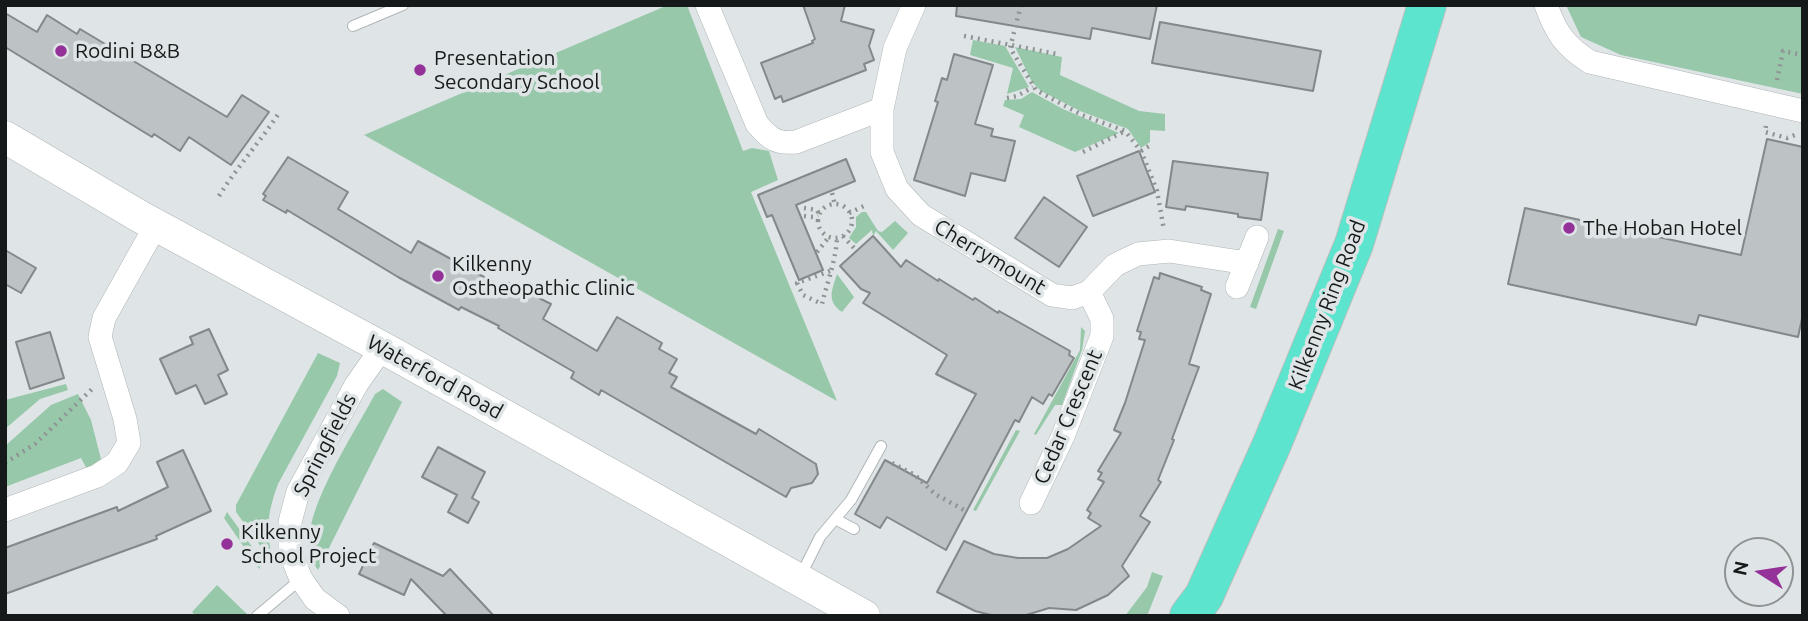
<!DOCTYPE html>
<html>
<head>
<meta charset="utf-8">
<style>
	body { margin:0 }
	#map { position:relative; width:1808px; height:621px; overflow:hidden; background:#dfe5e6; font-family:Ubuntu,sans-serif }
	canvas { display:block }
	.frame { position:absolute; inset:0; border:7px solid #161919; pointer-events:none }
	.north { position:absolute; left:1724px; top:537px; width:70px; height:70px; box-sizing:border-box; background:#dfe5e6; border:2px solid #8f9394; border-radius:50%; rotate:282deg; font-size:19px; font-weight:700; line-height:28px; text-align:center; color:#161919 }
	.north::after { content:''; display:block; margin:auto; width:24px; height:32px; background:#953299; clip-path:polygon(50% 0,100% 100%,50% 72%,0 100%) }
</style>
</head>
<body>
<div id="map">
<canvas width="1808" height="621"></canvas>
<div class="frame"></div>
<div class="north">N</div>
</div>
<script>
const context = document.querySelector('canvas').getContext('2d');
context.lineJoin = 'round';
function paint(path, color) { context.fillStyle = color; context.fill(path, 'evenodd'); }
function strokePath(path, color, width, dash) { context.strokeStyle = color; context.lineWidth = width; context.lineCap = dash ? 'butt' : 'round'; context.setLineDash(dash || []); context.stroke(path); }
function label(font, color, halo, rows, align = 'center') {
  context.font = font + ' Ubuntu,sans-serif'; context.lineWidth = 7; context.setLineDash([]); context.textBaseline = 'middle'; context.strokeStyle = halo; context.fillStyle = color; for (const [text, x, y, turn = 0] of rows) {
    context.save(); context.translate(x, y); context.rotate((+turn || 0) * Math.PI / 180); context.textAlign = isNaN(turn) ? turn : align; if (halo) context.strokeText(text, 0, 0); context.fillText(text, 0, 0); context.restore();
  }
}
const green = new Path2D(`
	M668 5H687L743 151 752 148 769 151 778 180 751 192 837 401 364 135Z
	M1566 5H1803V94L1621 55 1581 37Z
	M973 40 1005 46 1029 87 1007 94 1013 68 970 55Z
	M1015 47 1062 57 1060 75 1139 111 1165 114V131L1150 130V142L1141 148 1128 129 1080 111 1041 91 1032 82Z
	M1032 92 1063 109 1119 133 1075 152 1019 127 1024 115 1003 106 1005 100 1021 99Z
	M862 212H866L878 231 882 232 895 221 908 233 893 250 876 231 873 236 872 230 856 244 849 238 856 227V217Z
	M1278 229 1284 231 1256 309 1250 307Z
	M837 274 854 297 842 312C826 301 832 290 837 274Z
	M1081 327 1085 331 1082 350 1062 405H1055L1036 435 1034 434 1080 350Z
	M318 353 340 363 337 376 278 484C269 509 265 528 272 555L269 558 236 512V505Z
	M66 384 68 390 40 399 5 429V400Z
	M383 389 402 402 318 570C314 564 310 557 309 550 304 508 355 432 375 394Z
	M78 394 91 420 101 459 89 473 81 458 5 487V446L51 405Z
	M1016 430 1020 431 976 511 973 510Z
	M227 512 263 562 259 569 224 518Z
	M1152 572 1163 576 1147 616H1125L1147 587Z
	M217 585 249 616H196L192 612Z`);
const building = new Path2D(`
	M803 5H845L841 21 874 30 869 46 874 60 864 64 866 70 783 102 781 96 775 99 761 63 813 43 812 41 815 39Z
	M957 5H1157L1150 39 1092 28 1090 39 956 16Z
	M5 13 37 32 47 15 77 34 80 29 227 117 242 95 269 112 231 165 189 137 180 151 154 134 152 137 5 47Z
	M1160 22 1321 51 1313 91 1152 63Z
	M954 54 993 65 975 124 993 129 991 136 1015 141 1005 181 971 173 965 196 914 180 938 102 935 101 942 78 947 80Z
	M1767 139 1803 147V314L1798 337 1699 315 1696 325 1508 284 1525 208 1741 255Z
	M1139 151 1155 192 1093 216 1077 176Z
	M288 157 348 192 338 209 411 253 418 241 506 289 509 283 551 304 543 319 597 351 617 317 662 343 659 349 677 359 669 373 677 377 671 387 756 434 759 429 816 464 818 474 812 483 791 488 786 497 601 390 599 395 571 378 574 372 498 328 499 326 461 307 459 310 398 277 287 210 286 213 263 200 266 196 263 194Z
	M846 159 855 181 796 205 823 270 799 280 772 215 767 217 758 195Z
	M1173 161 1268 173 1261 220 1238 217V214L1186 206 1185 210 1166 207Z
	M1044 197 1087 227 1059 267 1015 238Z
	M873 236 901 267 906 260 938 281 939 279 973 300 975 298 998 313 999 311 1070 351 1069 355 1074 358 1052 396 1049 394 1043 404 1032 397 1019 422 1015 420 946 550 887 517 880 528 855 514 885 460 927 483 976 394 936 374 947 355 863 303 870 293 861 289 840 266Z
	M5 250 36 268 21 293 5 284Z
	M1160 273 1202 287 1201 290 1211 294 1189 364 1199 367 1172 439 1174 440 1158 480 1161 482 1140 516 1150 522 1122 566 1129 576 1108 595 1076 610 1049 608 1023 616H995L975 611 937 592 964 541 994 554 1018 558H1047L1068 549 1101 526 1088 518 1091 513 1087 510 1104 482 1098 479 1102 473 1098 471 1121 433 1114 430 1125 403 1145 340 1139 339 1141 332 1137 331 1154 277 1159 279Z
	M209 329 228 370 218 375 227 394 205 404 196 385 176 394 160 359 193 344 190 337Z
	M50 332 64 378 30 389 16 342Z
	M438 447 485 472 472 498 479 502 468 523 448 512 457 495 422 477Z
	M183 450 211 511 156 536 157 539 5 594V548L117 507 118 511 168 487 157 462Z
	M374 543 443 576 450 569 494 616H447L411 579 404 595 359 574Z`);
const path = new Path2D(`
	M1021 5 1010 48 1036 90 1082 115 1125 131 1141 151 1157 191 1164 230
	M964 36 1057 54
	M1777 80 1783 51 1803 55
	M1007 98 1017 96 1033 87
	M1766 126 1765 132 1787 138 1795 135
	M1141 151 1149 146
	M1083 152 1125 131
	M832 193 835 205
	M219 196C237 167 260 142 279 113
	M818 221a17 17 0 1 1 34 0a17 17 0 1 1-34 0Z
	M804 208 817 210 819 214
	M849 213 866 205
	M804 216 814 217 818 215
	M843 236 854 248
	M817 252 829 237
	M830 271 797 283 803 295 822 304C827 283 836 260 837 238
	M5 463 35 444 92 389
	M892 463 915 475 935 494 964 510`);
const lane = new Path2D(`
	M353 26 403 5
	M837 520 854 529
	M800 577 820 537 851 500 881 446
	M257 616 301 579`);
const street = new Path2D(`
	M707 5 757 124C770 139 776 144 796 142L882 109 895 48 914 5
	M1546 5C1556 33 1565 46 1590 62L1803 111
	M882 109V152L897 189 921 215 1052 295 1072 298 1089 292 1115 265 1138 254 1169 251 1247 263
	M1237 287 1257 237
	M1031 503 1063 436 1102 336V319L1089 292
	M5 510 97 476 117 463 129 443 125 419 100 337 104 318 156 225
	M338 616 315 599 301 579 290 552V522L298 492 356 385 382 348`);
const secondary = new Path2D(`
	M5 137 139 216 392 353 864 616`);
const highway = new Path2D(`
	M1189 616 1204 596 1272 444 1354 244 1427 5`);
const markers = [
	[61,51,7,"#953299"],
	[420,70,7,"#953299"],
	[1569,228,7,"#953299"],
	[438,276,7,"#953299"],
	[227,544,7,"#953299"]
];
const poiNames = [
	["Rodini B&B",75,51],
	["Presentation",434,58],
	["Secondary School",434,82],
	["The Hoban Hotel",1583,228],
	["Kilkenny",452,264],
	["Ostheopathic Clinic",452,288],
	["Kilkenny",241,532],
	["School Project",241,556]
];
const streetNames = [
	["Cherrymount",990,257,31],
	["Kilkenny Ring Road",1327,305,-69],
	["Waterford Road",435,377,29],
	["Cedar Crescent",1068,417,-67],
	["Springfields",325,445,-63]
];
paint(green, '#97c8aa');
paint(building, '#bdc2c5');
strokePath(building, '#83888a', 2);
strokePath(lane, '#b0b6b7', 12);
strokePath(street, '#b0b6b7', 24);
strokePath(secondary, '#b0b6b7', 33);
strokePath(highway, '#bebfbf', 40);
strokePath(path, '#8f9394', 4.5, [2, 5]);
strokePath(lane, '#fff', 10);
strokePath(street, '#fff', 23);
strokePath(secondary, '#fff', 32);
strokePath(highway, '#5de4ce', 38);
for (const [x, y, r, color] of markers) { const dot = new Path2D(); dot.arc(x, y, r, 0, 2 * Math.PI); context.fillStyle = color; context.fill(dot); strokePath(dot, '#dfe5e6', 2.5); }
label('21px', '#161919', '#dfe5e6', poiNames, 'left');
label('21px', '#161919', '#dfe5e6', streetNames);
</script>
</body>
</html>
